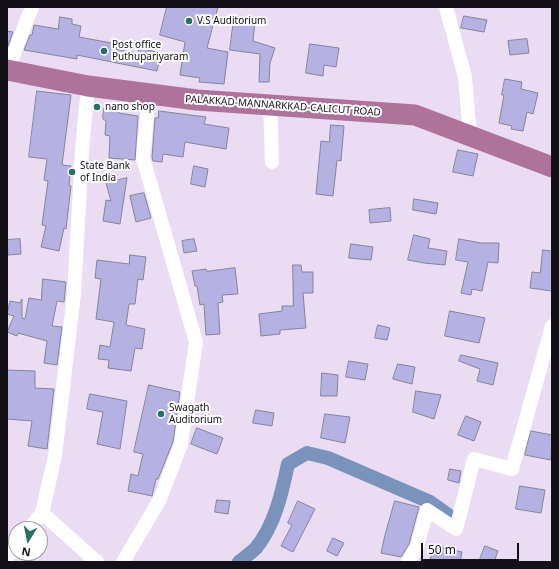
<!DOCTYPE html>
<html>
<head>
<meta charset="utf-8">
<style>
	body { margin:0 }
	#map { position:relative; width:559px; height:569px; overflow:hidden; background:#eadcf2; font-family:"Noto Sans",sans-serif }
	canvas { display:block }
	.frame { position:absolute; inset:0; border:8px solid #141017; pointer-events:none }
	.north { position:absolute; left:8px; top:521px; width:40px; height:40px; box-sizing:border-box; background:#fff; border:1px solid #a19fa2; border-radius:50%; rotate:190deg; font-size:11px; font-weight:700; line-height:16px; text-align:center; color:#141017 }
	.north::after { content:''; display:block; margin:auto; width:14px; height:18px; background:#286f64; clip-path:polygon(50% 0,100% 100%,50% 72%,0 100%) }
	.scale { position:absolute; left:421px; top:543px; width:98px; height:18px; box-sizing:border-box; border:2px solid #141017; border-top:0; padding-left:5px; font-size:12px; line-height:14px; white-space:nowrap; color:#141017; -webkit-text-stroke:3px #fff; paint-order:stroke }
</style>
</head>
<body>
<div id="map">
<canvas width="559" height="569"></canvas>
<div class="frame"></div>
<div class="north">N</div>
<div class="scale">50 m</div>
</div>
<script>
const context = document.querySelector('canvas').getContext('2d');
context.lineJoin = 'round';
function strokePath(path, color, width, dash) { context.strokeStyle = color; context.lineWidth = width; context.lineCap = dash ? 'butt' : 'round'; context.setLineDash(dash || []); context.stroke(path); }
function paint(path, color) { context.fillStyle = color; context.fill(path, 'evenodd'); }
function label(font, color, halo, rows, align = 'center') {
  context.font = font + ' "Noto Sans",sans-serif'; context.lineWidth = 4; context.setLineDash([]); context.textBaseline = 'middle'; context.strokeStyle = halo; context.fillStyle = color; for (const [text, x, y, turn = 0] of rows) {
    context.save(); context.translate(x, y); context.rotate((+turn || 0) * Math.PI / 180); context.textAlign = isNaN(turn) ? turn : align; if (halo) context.strokeText(text, 0, 0); context.fillText(text, 0, 0); context.restore();
  }
}
const canal = new Path2D(`
	M239 562C244 558 251 553 256 548 275 525 282 492 288 464L307 453 328 458 430 502 455 520`);
const building = new Path2D(`
	M167 7H218L207 48 228 52 224 84 199 82 200 78 180 75 185 42 160 35Z
	M464 16 487 20 484 32 461 28Z
	M60 17 72 19V24L81 26 79 37 117 44 116 49 138 53 139 48 161 53 157 71 77 55V59L24 50 30 35H32L34 25 58 29Z
	M234 19 255 21 253 41 275 48 270 63 269 82H259L260 54 230 50Z
	M7 31 13 32 8 46H7Z
	M527 39 529 53 510 55 508 41Z
	M310 44 339 48 336 67 324 65 323 76 306 73Z
	M505 79 522 82 521 89 538 93 533 114 527 112 523 131 511 129 512 126 499 123 504 95H502Z
	M37 91 71 95 62 165 71 166 69 185 71 186 66 229 64 228 59 251 41 247 46 226 42 225 48 181 44 180 47 159 29 157Z
	M104 108 119 109V113L138 116 135 160 109 158 110 136 105 135 106 121 103 119Z
	M159 111 206 117 204 124 229 128 226 149 185 142 183 157 163 154 162 162 153 161 152 157 155 118H158Z
	M331 125 344 126 341 161 337 160 333 196 316 194 321 141 329 142Z
	M458 150 478 154 473 176 453 172Z
	M194 166 208 169 205 187 191 184Z
	M127 178 120 224 103 221 106 200 111 201 106 183Z
	M144 193 151 218 136 222 130 196Z
	M414 199 438 203 436 214 413 210Z
	M390 208 391 221 370 223 369 210Z
	M414 235 430 239 428 248 447 251 445 265 424 263 408 260Z
	M20 239 21 254 8 255 7 240Z
	M194 239 197 251 184 253 182 241Z
	M459 239 481 243H499L498 263 488 262 482 291 472 289 471 295 461 293 468 262 456 260Z
	M351 244 373 247 371 260 349 258Z
	M543 250 552 251V291L530 288 532 272 540 273Z
	M130 255 146 257 143 280 138 279 135 304H129L126 325 145 329 142 349 135 348 131 371 108 368 109 360 98 359 100 345 110 347 114 322 96 319 101 279 95 278 97 260 129 264Z
	M293 265H301L302 272H313V293H303L306 328 280 330V334L261 336 259 314 282 311V306H293Z
	M235 268 238 294 222 295 223 302 218 303 220 334 206 335 204 304 200 305 197 286H195L192 271 206 269 207 271Z
	M43 279 66 282 64 302 57 301 52 326 62 327 57 365 44 363 47 341 18 333 17 336 7 332 14 316 7 314 10 301 20 303 22 299V318L25 319 29 298 41 300Z
	M450 311 485 318 479 343 445 336Z
	M378 325 390 328 387 340 375 338Z
	M461 355 498 363 493 385 477 381 480 369 459 361Z
	M349 361 368 364 365 380 346 377Z
	M398 364 415 367 412 384 393 379Z
	M7 370 35 371V388L54 389 47 449 28 446 32 421 7 419Z
	M322 373 338 375 337 396H321Z
	M149 385 180 392 173 442 158 479H156L152 496 128 491 131 474 138 476 143 454 134 452Z
	M416 391 441 395 434 419 413 412Z
	M90 394 127 401 120 449 97 444 103 412 87 409Z
	M256 410 274 413 272 426 253 423Z
	M325 414 350 417 345 443 321 438Z
	M466 416 481 422 474 441 458 435Z
	M197 428 223 438 217 454 191 444Z
	M531 431 552 435 551 460 525 455Z
	M450 469 461 471 459 483 448 480Z
	M520 486 545 490 541 513 516 509Z
	M217 500 230 501 228 514 215 512Z
	M298 501 315 509 293 552 281 546 292 525 288 523Z
	M395 501 419 507 409 544 401 557 381 553 385 535Z
	M333 538 344 543 337 556 327 551Z
	M434 546 462 552 460 562H430Z
	M485 546 498 551 494 562H479Z`);
const minor = new Path2D(`
	M446 7 465 77 470 136
	M8 70 16 48 32 7
	M270 105 272 162
	M42 513 97 562
	M29 529 42 513 55 456 74 294 82 150 88 86
	M7 557 16 546
	M123 562 160 499 181 444 196 342 143 158 149 95
	M408 562 417 547 427 510 456 529 474 459 512 469 552 326`);
const highway = new Path2D(`
	M7 70 88 86 197 100 415 115 552 167`);
const markers = [
	[189,21,4,"#286f64"],
	[104,51,4,"#286f64"],
	[97,107,4,"#286f64"],
	[72,172,4,"#286f64"],
	[161,414,4,"#286f64"]
];
const poiNames = [
	["V.S Auditorium",197,21],
	["Post office",112,45],
	["Puthupariyaram",112,57],
	["nano shop",105,107],
	["State Bank",80,166],
	["of India",80,178],
	["Swagath",169,408],
	["Auditorium",169,420]
];
const streetNames = [
	["PALAKKAD-MANNARKKAD-CALICUT ROAD",283,106,4]
];
strokePath(canal, '#7a93bd', 14);
paint(building, '#b5b2e3');
strokePath(building, '#84839a', 1);
strokePath(minor, '#fff', 14);
strokePath(highway, '#af739b', 21);
for (const [x, y, r, color] of markers) { const dot = new Path2D(); dot.arc(x, y, r, 0, 2 * Math.PI); context.fillStyle = color; context.fill(dot); strokePath(dot, '#fff', 1.5); }
label('10px', '#141017', '#fff', poiNames, 'left');
label('10px', '#141017', '#fff', streetNames);
</script>
</body>
</html>
